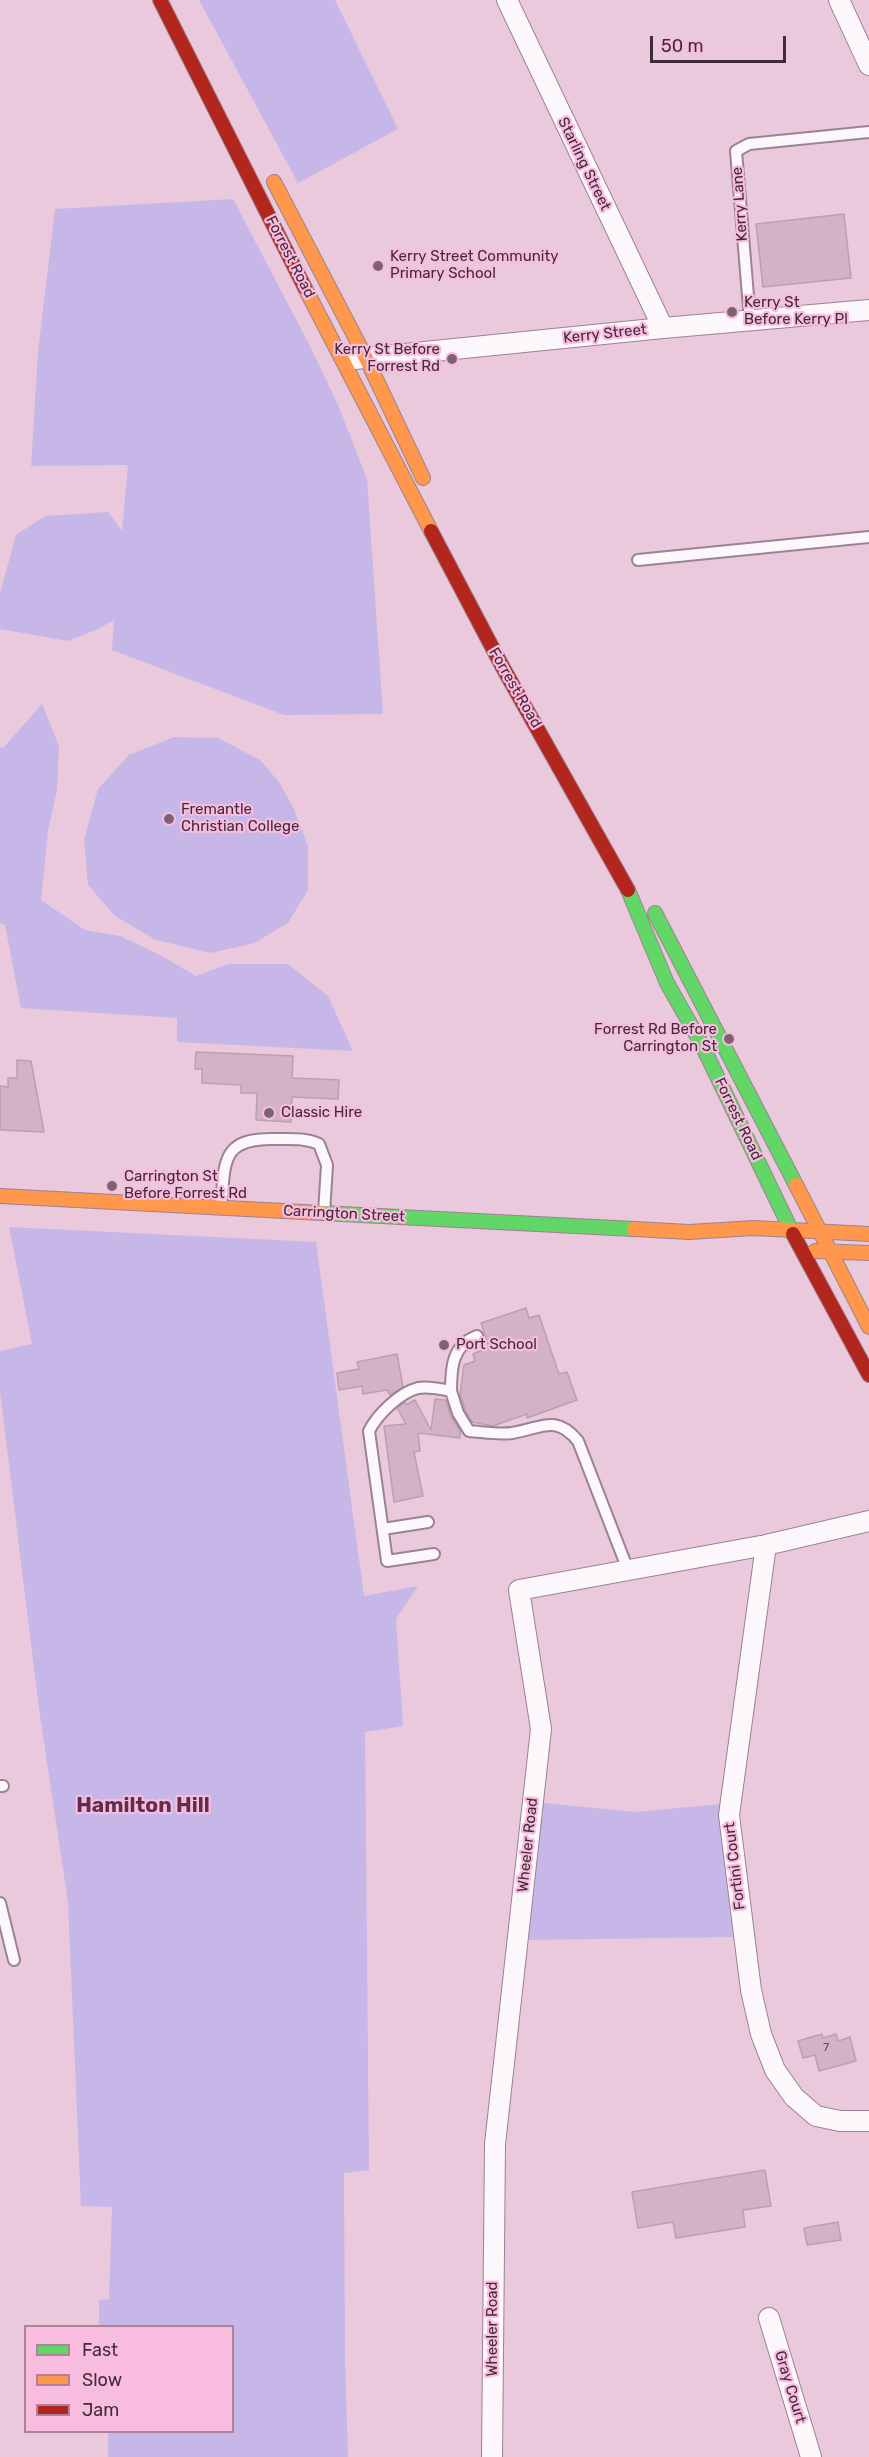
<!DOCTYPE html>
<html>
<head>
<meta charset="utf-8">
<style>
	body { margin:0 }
	#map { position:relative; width:869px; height:2457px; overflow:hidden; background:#eac9dc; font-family:Rubik,sans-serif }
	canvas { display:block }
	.legend { position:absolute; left:24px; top:2325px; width:210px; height:108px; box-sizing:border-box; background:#f7bcde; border:2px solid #af829c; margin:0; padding:8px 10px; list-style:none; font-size:18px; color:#422b39 }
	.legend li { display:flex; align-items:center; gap:12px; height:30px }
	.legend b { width:30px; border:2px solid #af829c }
	.scale { position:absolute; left:650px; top:36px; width:136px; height:27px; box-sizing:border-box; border:3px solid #422b39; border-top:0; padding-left:8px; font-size:18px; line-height:21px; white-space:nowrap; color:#422b39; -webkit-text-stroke:4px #f7bcde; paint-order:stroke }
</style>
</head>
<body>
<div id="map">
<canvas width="869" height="2457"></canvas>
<ul class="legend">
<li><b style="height:8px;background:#63d668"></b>Fast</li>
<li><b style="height:8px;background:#ff974d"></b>Slow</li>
<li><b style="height:8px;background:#b3261e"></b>Jam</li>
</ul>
<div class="scale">50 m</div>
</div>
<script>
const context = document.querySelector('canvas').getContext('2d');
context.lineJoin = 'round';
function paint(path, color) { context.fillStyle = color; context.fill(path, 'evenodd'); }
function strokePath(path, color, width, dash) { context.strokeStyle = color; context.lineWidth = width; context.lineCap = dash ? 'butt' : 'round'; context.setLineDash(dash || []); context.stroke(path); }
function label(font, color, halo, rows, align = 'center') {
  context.font = font + ' Rubik,sans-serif'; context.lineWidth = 4.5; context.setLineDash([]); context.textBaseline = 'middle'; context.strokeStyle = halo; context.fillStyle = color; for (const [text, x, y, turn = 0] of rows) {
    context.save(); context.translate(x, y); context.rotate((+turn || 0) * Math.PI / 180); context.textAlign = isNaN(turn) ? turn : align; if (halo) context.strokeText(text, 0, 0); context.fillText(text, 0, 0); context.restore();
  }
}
const green = new Path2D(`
	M199 0H335L398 129 298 183Z
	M233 199 309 344 338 405 367 479 383 714 284 715 112 650 114 620 98 629 68 641 0 629V593L16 535 45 516 108 512 122 531 128 465 31 466 38 352 55 209Z
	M42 704 59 746 57 790 48 831 41 900 85 930 120 936 162 956 196 976 228 964H288L328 996 353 1051 177 1042V1018L21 1008 5 925 0 923V748H3Z
	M174 737 218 738 260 760 279 782 294 809 308 846V890L288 923 254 943 211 953 156 940 115 916 88 885 84 840 98 789 129 755Z
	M9 1227 316 1242 364 1596 418 1586 396 1619 403 1726 365 1732 369 2170 344 2173 345 2359 348 2457H108V2432H232V2326H99V2300L109 2299 112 2207 81 2206 68 1902 39 1709 0 1391V1351L32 1344Z
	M543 1803 636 1812 721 1804 722 1840 734 1937 528 1940Z`);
const building = new Path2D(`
	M844 214 851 278 763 287 756 224Z
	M196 1052 293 1056 292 1078 339 1080 338 1099 292 1097 291 1122 256 1120 257 1093H241V1085L202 1083V1069H195Z
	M17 1060 31 1061 44 1132 0 1130V1086L8 1087V1078H17Z
	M526 1308 529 1318 539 1315 559 1374 567 1372 577 1400 527 1418V1414L493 1426 472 1422 465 1410 460 1394 464 1365 475 1361 473 1354 489 1347 481 1323Z
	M397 1354 403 1387 390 1395 387 1390 363 1394 362 1386 339 1390 337 1373 359 1369 357 1362Z
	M435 1399 446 1400 451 1417 460 1431V1438L418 1433 420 1451 414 1452 423 1496 394 1502 384 1426 406 1424 397 1408 405 1402 406 1405 415 1400 431 1430Z
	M822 2034 823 2038 836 2034 838 2041 850 2037 856 2061 819 2071 815 2055 803 2058 798 2041Z
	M765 2170 771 2206 743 2210 745 2227 676 2238 673 2222 638 2228 632 2192Z
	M838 2222 841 2240 807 2245 804 2228Z`);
const lane = new Path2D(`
	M750 320 736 151 749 144 869 132
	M638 560 869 537
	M221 1207C225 1160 221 1137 278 1139 292 1139 306 1138 319 1144L327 1165 324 1213
	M451 1391C451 1368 452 1345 477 1336
	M383 1529 428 1522
	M434 1554 387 1561 369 1431C377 1415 399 1393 418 1388 429 1386 440 1389 451 1391L458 1413 469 1431C483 1432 499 1435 512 1433 542 1428 556 1414 578 1441L628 1570
	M0 1786H3
	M0 1903 14 1960`);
const street = new Path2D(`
	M507 0 663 328
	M839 0 869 65
	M355 359 663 328 869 310
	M766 1545 729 1815 751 1990 761 2034 775 2070 794 2097 816 2116 840 2121H869
	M769 2318 811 2457
	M492 2457 495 2144 541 1729 519 1590 766 1545 869 1521`);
const fast = new Path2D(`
	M628 890 667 983 701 1043 793 1234
	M655 913 796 1185
	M322 1213 634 1229`);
const slow = new Path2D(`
	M274 182 366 358 423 478
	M305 288 431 531
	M796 1185 869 1327
	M0 1196 322 1213
	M634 1229 689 1232 754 1228 869 1234
	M815 1251 869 1253`);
const jam = new Path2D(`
	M160 0 305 288
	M431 531 502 666 628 890
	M793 1234 869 1375`);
const markers = [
	[378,266,6,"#7d6272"],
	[732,312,6,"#7d6272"],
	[452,359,6,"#7d6272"],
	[169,819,6,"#7d6272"],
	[729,1039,6,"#7d6272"],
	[269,1113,6,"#7d6272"],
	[112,1186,6,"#7d6272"],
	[444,1345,6,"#7d6272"]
];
const numberNames = [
	["7",826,2048]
];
const streetNames = [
	["Starling Street",584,164,64],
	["Kerry Lane",740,204,-94],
	["Forrest Road",290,257,63],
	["Kerry Street",605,334,-6],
	["Forrest Road",515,688,60],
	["Forrest Road",738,1119,64],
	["Carrington Street",344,1214,3],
	["Wheeler Road",528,1845,-84],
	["Fortini Court",735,1866,-97],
	["Wheeler Road",493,2329,-90],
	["Gray Court",790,2387,73]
];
const poiNames = [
	["Kerry Street Community",390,257],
	["Primary School",390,274],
	["Kerry St",744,303],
	["Before Kerry Pl",744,320],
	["Kerry St Before",440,350,"right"],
	["Forrest Rd",440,367,"right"],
	["Fremantle",181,810],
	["Christian College",181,827],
	["Forrest Rd Before",717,1030,"right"],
	["Carrington St",717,1047,"right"],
	["Classic Hire",281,1113],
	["Carrington St",124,1177],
	["Before Forrest Rd",124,1194],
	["Port School",456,1345]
];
const districtNames = [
	["Hamilton Hill",143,1806]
];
paint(green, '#c6b7e8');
paint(building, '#d3b1c6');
strokePath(building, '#b9a0af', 1.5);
strokePath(lane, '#9b8391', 14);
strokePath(street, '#9b8391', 22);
strokePath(fast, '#9b8391', 16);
strokePath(slow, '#9b8391', 16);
strokePath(jam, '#9b8391', 16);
strokePath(lane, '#fcf7fa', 10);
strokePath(street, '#fcf7fa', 20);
strokePath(fast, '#63d668', 14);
strokePath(slow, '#ff974d', 14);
strokePath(jam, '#b3261e', 14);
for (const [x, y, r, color] of markers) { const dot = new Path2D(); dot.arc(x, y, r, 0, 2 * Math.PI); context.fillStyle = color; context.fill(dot); strokePath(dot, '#f7bcde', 2); }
label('12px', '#664c5c', null, numberNames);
label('15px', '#422b39', '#f7bcde', streetNames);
label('15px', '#422b39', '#f7bcde', poiNames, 'left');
label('bold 21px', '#5e2e4c', '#f7bcde', districtNames);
</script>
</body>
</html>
